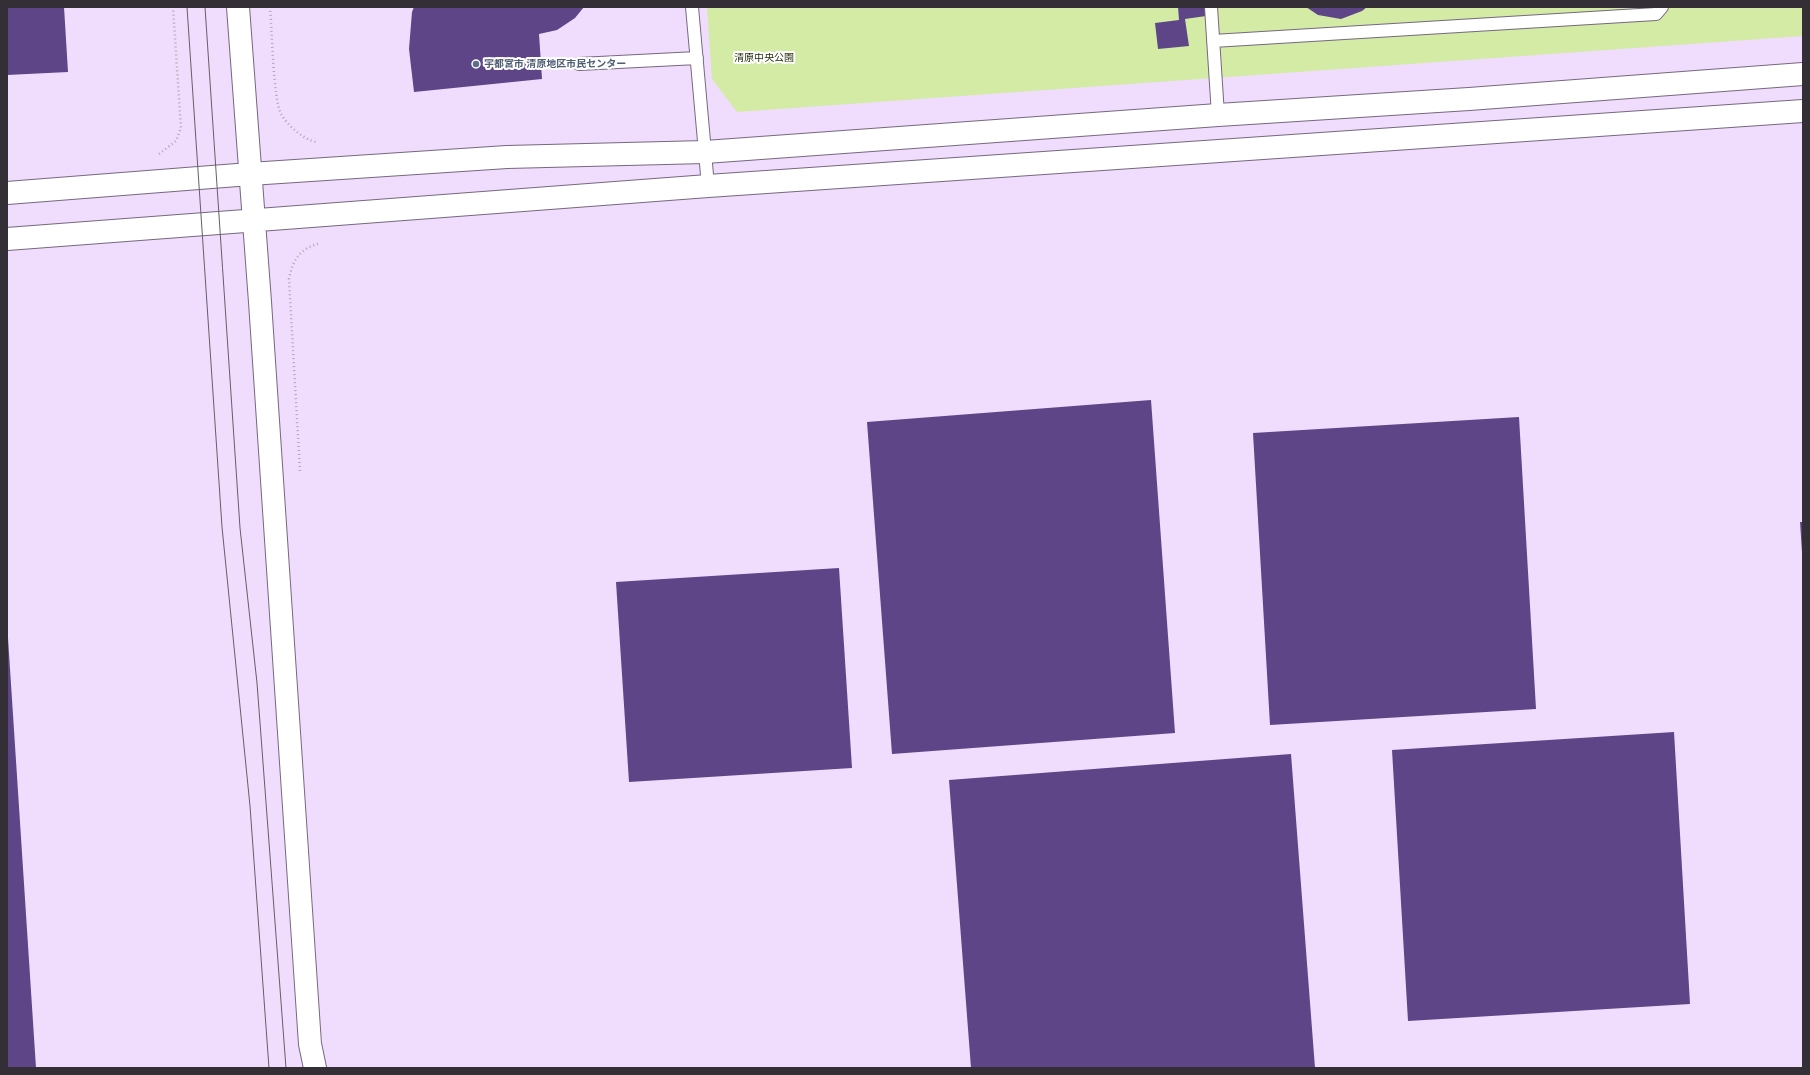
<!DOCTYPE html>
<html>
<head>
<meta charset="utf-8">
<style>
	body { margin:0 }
	#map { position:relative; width:1810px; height:1075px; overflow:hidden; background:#f6edfc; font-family:Rubik,sans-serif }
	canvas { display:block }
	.frame { position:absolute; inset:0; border:8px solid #342e37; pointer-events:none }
</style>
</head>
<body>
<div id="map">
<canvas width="1810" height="1075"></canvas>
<div class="frame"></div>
</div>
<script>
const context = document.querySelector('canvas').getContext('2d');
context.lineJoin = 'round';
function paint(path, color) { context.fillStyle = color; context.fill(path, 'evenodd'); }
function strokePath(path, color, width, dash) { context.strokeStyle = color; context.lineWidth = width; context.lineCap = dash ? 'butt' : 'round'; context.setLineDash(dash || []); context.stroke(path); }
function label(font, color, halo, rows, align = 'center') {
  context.font = font + ' Rubik,"Noto Sans JP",sans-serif'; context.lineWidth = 4; context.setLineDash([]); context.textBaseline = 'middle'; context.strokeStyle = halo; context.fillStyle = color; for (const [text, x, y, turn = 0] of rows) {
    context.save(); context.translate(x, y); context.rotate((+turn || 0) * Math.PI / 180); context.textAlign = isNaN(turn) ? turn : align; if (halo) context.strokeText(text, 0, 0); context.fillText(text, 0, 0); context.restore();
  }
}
const built = new Path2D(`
	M7 7H1803V1068H7Z`);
const green = new Path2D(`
	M707 7H1803V36L737 112 712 79Z`);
const building = new Path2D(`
	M7 7H64L68 72 7 75Z
	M414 7H584L575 18 557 30 539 34 542 79 414 92 409 49 412 12Z
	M1178 7H1205L1206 16 1185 19 1189 46 1158 49 1155 23 1179 20Z
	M1306 7H1367L1362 11 1341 19 1318 15Z
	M1151 400 1175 733 892 754 867 422Z
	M1519 417 1536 709 1270 725 1253 433Z
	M1800 522H1803V552H1802Z
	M839 568 852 768 629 782 616 582Z
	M7 638H8L36 1068H7Z
	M1674 732 1690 1004 1408 1021 1392 750Z
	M1291 754 1315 1068H971L949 780Z`);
const path = new Path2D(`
	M270 7C272 28 273 99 281 114 288 126 303 139 316 142
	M159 154 176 141 181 128 173 7
	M300 471 289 279C293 258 301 248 321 243`);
const lane = new Path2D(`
	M692 7 708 186
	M1211 7 1218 115
	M1213 41 1656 14 1662 7
	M579 64 697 58`);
const secondary = new Path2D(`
	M238 7 260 302 310 1044 315 1068
	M7 193 250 174 507 157 705 152 1218 115 1469 99 1803 74
	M7 239 708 186 1803 111`);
const tram = new Path2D(`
	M187 7 222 527 250 806 269 1068
	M205 7 240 528 257 683 286 1068`);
const markers = [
	[476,64,4,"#5c6f8a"]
];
const parkNames = [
	["清原中央公園",764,58]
];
const serviceNames = [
	["宇都宮市 清原地区市民センター",484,64]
];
paint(built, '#f0dcfc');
paint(green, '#d3eba4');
paint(building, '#5d4587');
strokePath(lane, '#76687e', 14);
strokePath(secondary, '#76687e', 24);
strokePath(path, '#b0a8b4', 2.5, [1, 3]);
strokePath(lane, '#fff', 12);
strokePath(secondary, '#fff', 22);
strokePath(tram, '#655f69', 1);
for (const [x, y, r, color] of markers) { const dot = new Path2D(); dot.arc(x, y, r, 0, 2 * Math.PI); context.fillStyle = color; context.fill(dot); strokePath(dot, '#fefefe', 1.5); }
label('10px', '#252f0d', '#fefefe', parkNames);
label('bold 10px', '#4e5e75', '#fefefe', serviceNames, 'left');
</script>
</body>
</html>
